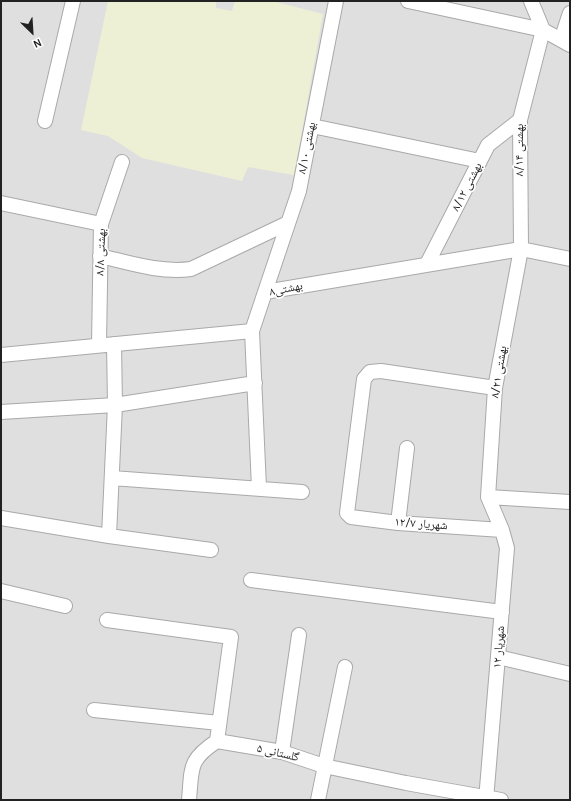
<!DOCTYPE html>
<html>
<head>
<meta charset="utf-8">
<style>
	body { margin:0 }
	#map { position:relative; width:571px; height:801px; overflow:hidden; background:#f2efe9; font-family:Karla,sans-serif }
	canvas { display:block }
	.frame { position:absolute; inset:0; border:2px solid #222; pointer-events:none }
	.north { position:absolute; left:12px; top:12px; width:40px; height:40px; -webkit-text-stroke:3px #fff; paint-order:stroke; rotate:155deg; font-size:11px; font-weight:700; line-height:16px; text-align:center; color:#222 }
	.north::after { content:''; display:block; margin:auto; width:14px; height:18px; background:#222; clip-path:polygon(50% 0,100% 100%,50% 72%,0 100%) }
</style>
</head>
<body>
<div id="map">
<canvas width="571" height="801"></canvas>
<div class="frame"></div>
<div class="north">N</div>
</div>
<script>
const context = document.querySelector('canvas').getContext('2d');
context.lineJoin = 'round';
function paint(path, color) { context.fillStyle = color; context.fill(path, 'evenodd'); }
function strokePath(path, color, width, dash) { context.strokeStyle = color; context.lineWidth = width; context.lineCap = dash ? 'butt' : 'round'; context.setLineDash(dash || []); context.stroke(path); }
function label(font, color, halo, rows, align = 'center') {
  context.font = font + ' Karla,"Noto Naskh Arabic",sans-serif'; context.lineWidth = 3.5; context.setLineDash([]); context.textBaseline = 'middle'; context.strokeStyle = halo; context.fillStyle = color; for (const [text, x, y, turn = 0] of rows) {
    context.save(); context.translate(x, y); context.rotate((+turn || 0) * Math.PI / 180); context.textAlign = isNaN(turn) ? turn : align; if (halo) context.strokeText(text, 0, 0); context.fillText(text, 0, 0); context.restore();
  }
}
const residential = new Path2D(`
	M1 1H570V800H1Z`);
const farmland = new Path2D(`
	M108 1H216V8L232 11 235 1H272L323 14 294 175 248 167 242 181 142 158 108 136 81 130Z`);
const minor = new Path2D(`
	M408 1 543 30 570 45
	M531 1 543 30
	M561 40 570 13
	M45 121 73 1
	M312 126 480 161
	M1 203 101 224
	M100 256C130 263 160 273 191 269L288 223
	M427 264 488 145 520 120
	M265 292 299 191 336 1
	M252 331 259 488
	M99 344 101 224 122 162
	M1 355 252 331 265 292 521 249 570 259
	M495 388 381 371 370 372 364 379 347 513 351 517 398 523 502 530
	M1 412 115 405 255 383
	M112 478 302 492
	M488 497 570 502
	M1 518 109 536 211 550
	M398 523 407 448
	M109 536 115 405 114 344
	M251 580 502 612
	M1 591 65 606
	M107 620 231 637 217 741
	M498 657 570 674
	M94 710 219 723
	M282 752 299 635
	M189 800C192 768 188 760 217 741L282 752 324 766 406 783 501 800
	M318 800 345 667
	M486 800 507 548 502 530 488 497 495 388 521 249 520 120 543 30`);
const streetNames = [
	["بهشتی ۸/۱۰",307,148,-79],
	["بهشتی ۸/۱۴",520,150,-90],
	["بهشتی ۸/۱۲",467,187,-63],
	["بهشتی ۸/۸",101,252,-88],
	["بهشتی۸",286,289,-12],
	["بهشتی ۸/۲۱",499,372,-81],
	["شهریار ۱۲/۷",421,524,4],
	["شهریار ۱۲",499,647,-85],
	["گلستانی ۵",278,753,13]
];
paint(residential, '#e0dfdf');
paint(farmland, '#eef0d5');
strokePath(minor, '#a9a9a9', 16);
strokePath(minor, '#fff', 14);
label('12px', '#222', '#fff', streetNames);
</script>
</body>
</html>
